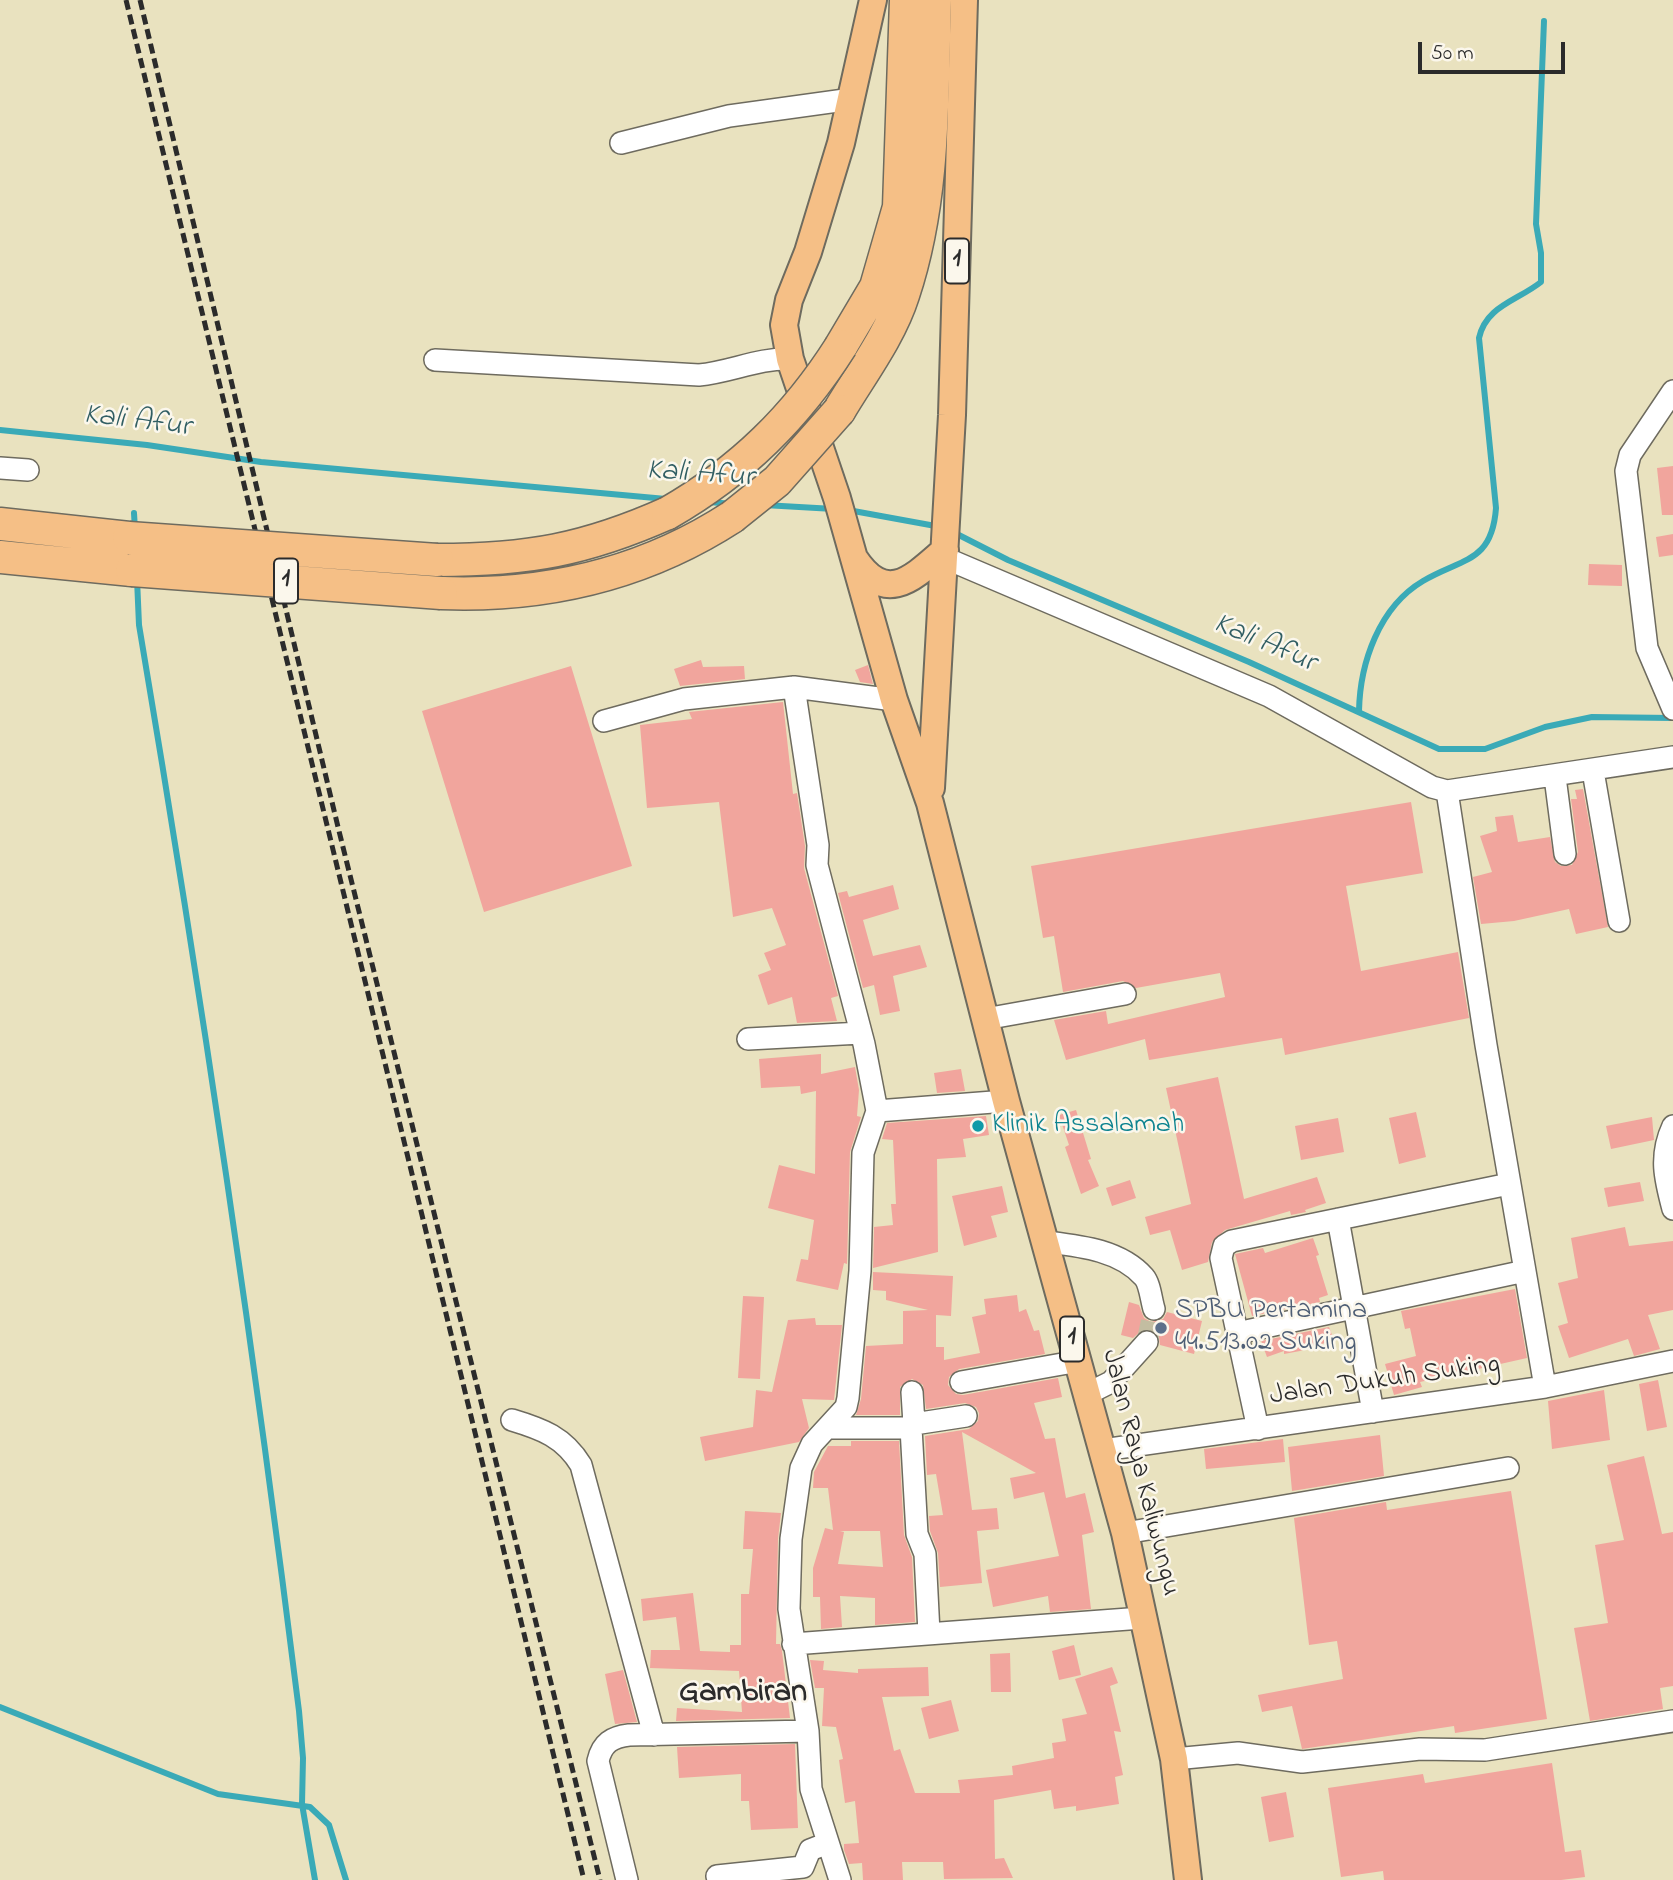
<!DOCTYPE html>
<html>
<head>
<meta charset="utf-8">
<style>
	body { margin:0 }
	#map { position:relative; width:1673px; height:1880px; overflow:hidden; background:#e9e2bf; font-family:"Indie Flower",sans-serif }
	canvas { display:block }
	.scale { position:absolute; left:1418px; top:42px; width:147px; height:32px; box-sizing:border-box; border:4px solid #2b2b2b; border-top:0; padding-left:9px; font-size:21px; line-height:24px; white-space:nowrap; color:#2b2b2b; -webkit-text-stroke:5px #fbf7ec; paint-order:stroke }
</style>
</head>
<body>
<div id="map">
<canvas width="1673" height="1880"></canvas>
<div class="scale">50 m</div>
</div>
<script>
const context = document.querySelector('canvas').getContext('2d');
context.lineJoin = 'round';
function strokePath(path, color, width, dash) { context.strokeStyle = color; context.lineWidth = width; context.lineCap = dash ? 'butt' : 'round'; context.setLineDash(dash || []); context.stroke(path); }
function paint(path, color) { context.fillStyle = color; context.fill(path, 'evenodd'); }
function label(font, color, halo, rows, align = 'center') {
  context.font = font + ' "Indie Flower",sans-serif'; context.lineWidth = 5; context.setLineDash([]); context.textBaseline = 'middle'; context.strokeStyle = halo; context.fillStyle = color; for (const [text, x, y, turn = 0] of rows) {
    context.save(); context.translate(x, y); context.rotate((+turn || 0) * Math.PI / 180); context.textAlign = isNaN(turn) ? turn : align; if (halo) context.strokeText(text, 0, 0); context.fillText(text, 0, 0); context.restore();
  }
}
const stream = new Path2D(`
	M0 430 147 445 261 462 666 499
	M709 502 733 504
	M764 505 834 509
	M848 510 941 527
	M134 513 135 530
	M951 531 1008 560 1249 662 1439 749H1485L1545 727 1592 717 1673 718
	M137 579 139 625C200 986 254 1348 299 1711L303 1758 302 1804 315 1880
	M1359 711C1360 663 1379 607 1423 581 1462 558 1492 563 1496 508L1479 338C1486 306 1517 301 1541 282V253L1536 224 1544 21
	M0 1707 218 1794 310 1807 329 1825 346 1880`);
const building = new Path2D(`
	M1673 466V515H1662L1657 468Z
	M1673 534V555L1659 557 1656 537Z
	M1589 564 1622 565V586L1588 585Z
	M701 660 703 667 744 666 745 679 680 686 674 669Z
	M868 665 873 684 860 682 855 670Z
	M571 666 632 866 484 912 422 711Z
	M783 702 793 794 797 793 805 846 804 868 838 996 831 998 837 1021 797 1023 792 997 768 1005 758 975 771 970 764 953 786 945 772 908 733 917 719 802 647 808 640 725 692 719 689 712Z
	M1583 789 1608 927 1576 934 1569 909 1514 921 1481 924 1473 877 1492 872 1480 836 1497 831 1495 817 1513 815 1518 842 1550 837 1555 862 1561 866 1572 865 1578 852 1571 799H1577L1575 790Z
	M1411 802 1423 873 1346 886 1361 971 1458 952 1469 1018 1285 1055 1282 1038 1149 1060 1145 1039 1066 1060 1054 1020 1106 1011 1108 1024 1225 997 1220 973 1136 988 1123 981 1063 992 1054 936 1043 938 1031 866Z
	M893 885 899 909 863 920 873 956 920 945 927 967 893 976 900 1011 880 1015 874 985 863 988 838 893 847 891 849 897Z
	M821 1054V1074L855 1067 859 1090 857 1116 861 1117 850 1152 847 1264 844 1263 838 1290 796 1281 801 1259 808 1260 814 1220 768 1208 779 1165 815 1174 816 1091 801 1094 800 1086 761 1088 759 1059Z
	M961 1069 965 1091 937 1093 934 1073Z
	M1218 1077 1244 1199 1317 1177 1326 1203 1305 1210 1306 1212 1291 1215 1290 1211 1225 1230 1212 1242 1208 1262 1182 1270 1170 1230 1150 1235 1145 1217 1191 1204 1166 1088Z
	M1076 1110 1091 1159 1088 1160 1099 1186 1081 1194 1065 1147 1069 1145 1059 1115Z
	M1416 1112 1426 1157 1399 1164 1389 1118Z
	M986 1116 989 1135 963 1139 966 1157 937 1159 938 1252 873 1268 874 1227 893 1225 891 1204H896L893 1140 882 1139 887 1123Z
	M1652 1117 1654 1140 1611 1149 1606 1126Z
	M1338 1118 1344 1152 1301 1160 1295 1126Z
	M1130 1180 1136 1198 1112 1206 1106 1188Z
	M1640 1182 1644 1201 1608 1207 1604 1188Z
	M1002 1186 1008 1212 991 1216 997 1237 964 1246 952 1196Z
	M1625 1227 1629 1246 1673 1241V1310L1648 1315 1660 1349 1634 1356 1628 1339 1569 1358 1558 1326 1568 1323 1558 1283 1578 1278 1571 1238Z
	M1313 1238 1319 1255 1316 1256 1328 1295 1319 1298 1320 1302 1252 1316 1235 1254 1263 1248 1265 1253Z
	M873 1272 953 1276 951 1316 936 1315V1347H944V1360L980 1353 972 1317 986 1314 984 1299 1017 1295 1019 1312 1026 1309 1034 1331 1039 1330 1045 1354 959 1369 949 1377 948 1385 956 1394 963 1395 1058 1378 1062 1397 1034 1403 1045 1439 1055 1438 1066 1498 1085 1493 1094 1532 1082 1535 1091 1609 1050 1612 1048 1596 993 1607 986 1570 1059 1556 1044 1492 1014 1499 1010 1478 1036 1473 962 1432 972 1510 997 1508 999 1529 977 1531 982 1583 940 1587 938 1553 930 1531 929 1516 943 1515 936 1474 927 1475 925 1436 969 1429 978 1421 979 1413 976 1407 965 1403 926 1409 923 1385 912 1379 900 1387V1415H856L861 1399 866 1346 903 1344V1311L928 1310 886 1300V1291L873 1290Z
	M1515 1289 1527 1358 1420 1382 1422 1387 1394 1395 1385 1364 1416 1356 1410 1328 1405 1329 1401 1311Z
	M743 1296 764 1297 760 1379 738 1378Z
	M1129 1302 1139 1305 1144 1318 1151 1322 1163 1319 1167 1312 1202 1321 1194 1354 1160 1345 1159 1337 1150 1329 1142 1330 1133 1338 1121 1335Z
	M815 1318 816 1325H842L834 1400 802 1399 809 1428 799 1442 705 1461 700 1437 753 1427 756 1390 772 1392 788 1320Z
	M1329 1327 1334 1340 1300 1351 1284 1354V1351L1267 1357 1261 1341Z
	M1658 1380 1667 1427 1647 1431 1639 1384Z
	M1604 1390 1610 1440 1552 1449 1548 1401Z
	M1380 1435 1384 1476 1292 1491 1288 1447Z
	M1283 1439 1285 1462 1206 1469 1204 1449Z
	M851 1441H899L904 1535 912 1557 915 1622 875 1625V1598L840 1596 842 1627 821 1629 820 1597H813V1568L825 1528 833 1530 828 1488H813L814 1472 828 1446H851ZM840 1531H880L883 1567 838 1564 844 1532Z
	M1644 1456 1662 1534 1673 1532V1686L1660 1688 1663 1709 1590 1721 1574 1628 1608 1623 1595 1545 1624 1540 1607 1465Z
	M1511 1491 1547 1719 1455 1733 1454 1726 1302 1749 1292 1706 1262 1712 1258 1695 1343 1679 1337 1641 1309 1645 1294 1518 1386 1502 1387 1510Z
	M745 1511 781 1513 778 1539 776 1644H780L782 1651 790 1718 676 1721 677 1708 742 1712 739 1671 650 1668 651 1650H680L676 1617 643 1621 641 1599 693 1593 700 1651 730 1652V1645H741V1594H749L753 1549H743Z
	M1074 1645 1081 1675 1059 1680 1052 1651Z
	M1010 1653 1011 1692H991L990 1654Z
	M810 1660 824 1661 823 1670 858 1673V1669L928 1667 929 1696 882 1697 894 1751 900 1749 915 1793H960L958 1780 1013 1775 1012 1766 1054 1758 1052 1743 1066 1741 1062 1719 1087 1714 1075 1679 1112 1667 1118 1683 1110 1686 1121 1732 1114 1731 1123 1775 1115 1777 1119 1804 1076 1811V1806L1054 1809 1051 1790 994 1800 995 1859 1004 1858 1013 1878 944 1879 943 1862H902L903 1880H863L862 1863 849 1864 844 1850V1844L859 1843 855 1801 845 1803 839 1760 843 1759 836 1727 822 1726 824 1688H815Z
	M623 1670 637 1722 615 1724 605 1674Z
	M951 1700 959 1731 929 1739 921 1708Z
	M795 1744 798 1828 751 1830 749 1801H741V1774L679 1778 677 1747Z
	M1552 1763 1565 1852 1581 1850 1585 1877 1561 1880H1384L1383 1871 1341 1877 1328 1788 1423 1774 1425 1783Z
	M1286 1792 1294 1837 1269 1842 1261 1797Z`);
const minorTunnel = new Path2D(`
	M1147 1342 1154 1309`);
const minor = new Path2D(`
	M621 143 729 116 852 99
	M435 360 699 375C731 372 758 358 790 359
	M1673 391 1630 455 1626 471 1647 648 1673 709
	M0 468 28 470
	M945 558 1269 696 1432 787 1447 791 1673 757
	M604 721 684 699 794 687
	M1593 771 1619 921
	M1555 777 1565 854
	M1447 791 1486 1045 1545 1387
	M985 1019 1125 994
	M748 1039 861 1033
	M877 1111 1006 1101
	M1673 1126C1659 1156 1665 1179 1673 1209
	M1338 1219 1373 1412
	M1047 1242C1080 1246 1120 1250 1144 1277 1150 1284 1151 1299 1154 1309
	M1237 1333 1525 1271
	M961 1382 1079 1361
	M912 1392 914 1424 911 1428 917 1534 925 1554 929 1633
	M1087 1394 1111 1382 1147 1342
	M512 1420C542 1429 564 1437 581 1465L654 1735
	M914 1424 966 1416
	M827 1428H911
	M1258 1429 1221 1258 1224 1246 1232 1241 1509 1184
	M1103 1450 1545 1387 1673 1361
	M1125 1533 1508 1468
	M793 1644 1142 1618
	M1174 1759 1238 1753 1302 1762 1420 1749 1485 1750 1673 1721
	M717 1876 803 1867 810 1850 828 1843
	M627 1880 598 1761C602 1743 612 1737 629 1735L808 1731
	M840 1880 811 1789 808 1731 789 1609 791 1539 801 1468 812 1444 846 1407 848 1398 860 1271 863 1153 877 1111 864 1044 817 865 818 845 794 687 894 700`);
const major = new Path2D(`
	M873 0 841 143 808 252 789 300 784 325 790 359 837 498 894 700 930 803 1006 1101 1125 1533 1174 1759 1188 1880
	M854 558C886 606 912 579 945 550
	M931 788 952 415 964 0`);
const highway = new Path2D(`
	M841 346 876 287 899 207 906 0
	M839 411C861 374 890 336 903 295 935 199 932 99 935 0
	M0 524 129 538
	M0 557 132 570
	M437 560C527 560 585 550 668 513
	M441 593C546 597 644 574 732 517`);
const rail = new Path2D(`
	M126 0 584 1880
	M140 0 338 827 600 1880`);
const highwayBridge = new Path2D(`
	M668 513C741 471 796 417 841 346
	M732 517 777 481 839 411
	M129 538 437 560
	M132 570 441 593`);
const markers = [
	[978,1126,7,"#0f9aa8"],
	[1161,1328,7,"#5c6f8a"]
];
const shields = [
	[957,261,24],
	[286,581,24],
	[1072,1339,24]
];
const shieldNames = [
	["1",957,261],
	["1",286,581],
	["1",1072,1339]
];
const cultureNames = [
	["Klinik Assalamah",992,1126]
];
const serviceNames = [
	["SPBU Pertamina",1175,1312],
	["44.513.02 Suking",1175,1344]
];
const streetNames = [
	["Jalan Dukuh Suking",1385,1382,-8],
	["Jalan Raya Kaliwungu",1139,1473,76]
];
const waterNames = [
	["Kali Afur",137,423,7],
	["Kali Afur",700,476,4],
	["Kali Afur",1264,645,23]
];
const quarterNames = [
	["Gambiran",743,1695]
];
strokePath(stream, '#3aaab7', 6);
paint(building, '#f1a59d');
strokePath(minorTunnel, '#c3bda1', 21, [21, 10]);
strokePath(minor, '#6e6b5f', 24);
strokePath(major, '#6e6b5f', 30);
strokePath(highway, '#6e6b5f', 35);
strokePath(minor, '#fff', 21);
strokePath(major, '#f5bf86', 26);
strokePath(highway, '#f5bf86', 32);
strokePath(rail, '#2b2b2b', 5, [10, 5]);
strokePath(highwayBridge, '#6e6b5f', 35, []);
strokePath(highwayBridge, '#f5bf86', 32);
for (const [x, y, r, color] of markers) { const dot = new Path2D(); dot.arc(x, y, r, 0, 2 * Math.PI); context.fillStyle = color; context.fill(dot); strokePath(dot, '#fbf7ec', 2.5); }
for (const [x, y, w] of shields) { const box = new Path2D(); box.roundRect(x - w / 2, y - 22.5, w, 45, 5); context.fillStyle = '#fbf7ec'; context.fill(box); strokePath(box, '#2b2b2b', 2); }
label('bold 26px', '#2b2b2b', null, shieldNames);
label('28px', '#0d838f', '#fbf7ec', cultureNames, 'left');
label('28px', '#4e5e75', '#fbf7ec', serviceNames, 'left');
label('28px', '#2b2b2b', '#fbf7ec', streetNames);
label('italic 30px', '#315e63', '#fbf7ec', waterNames);
label('bold 32px', '#2b2b2b', '#fbf7ec', quarterNames);
</script>
</body>
</html>
